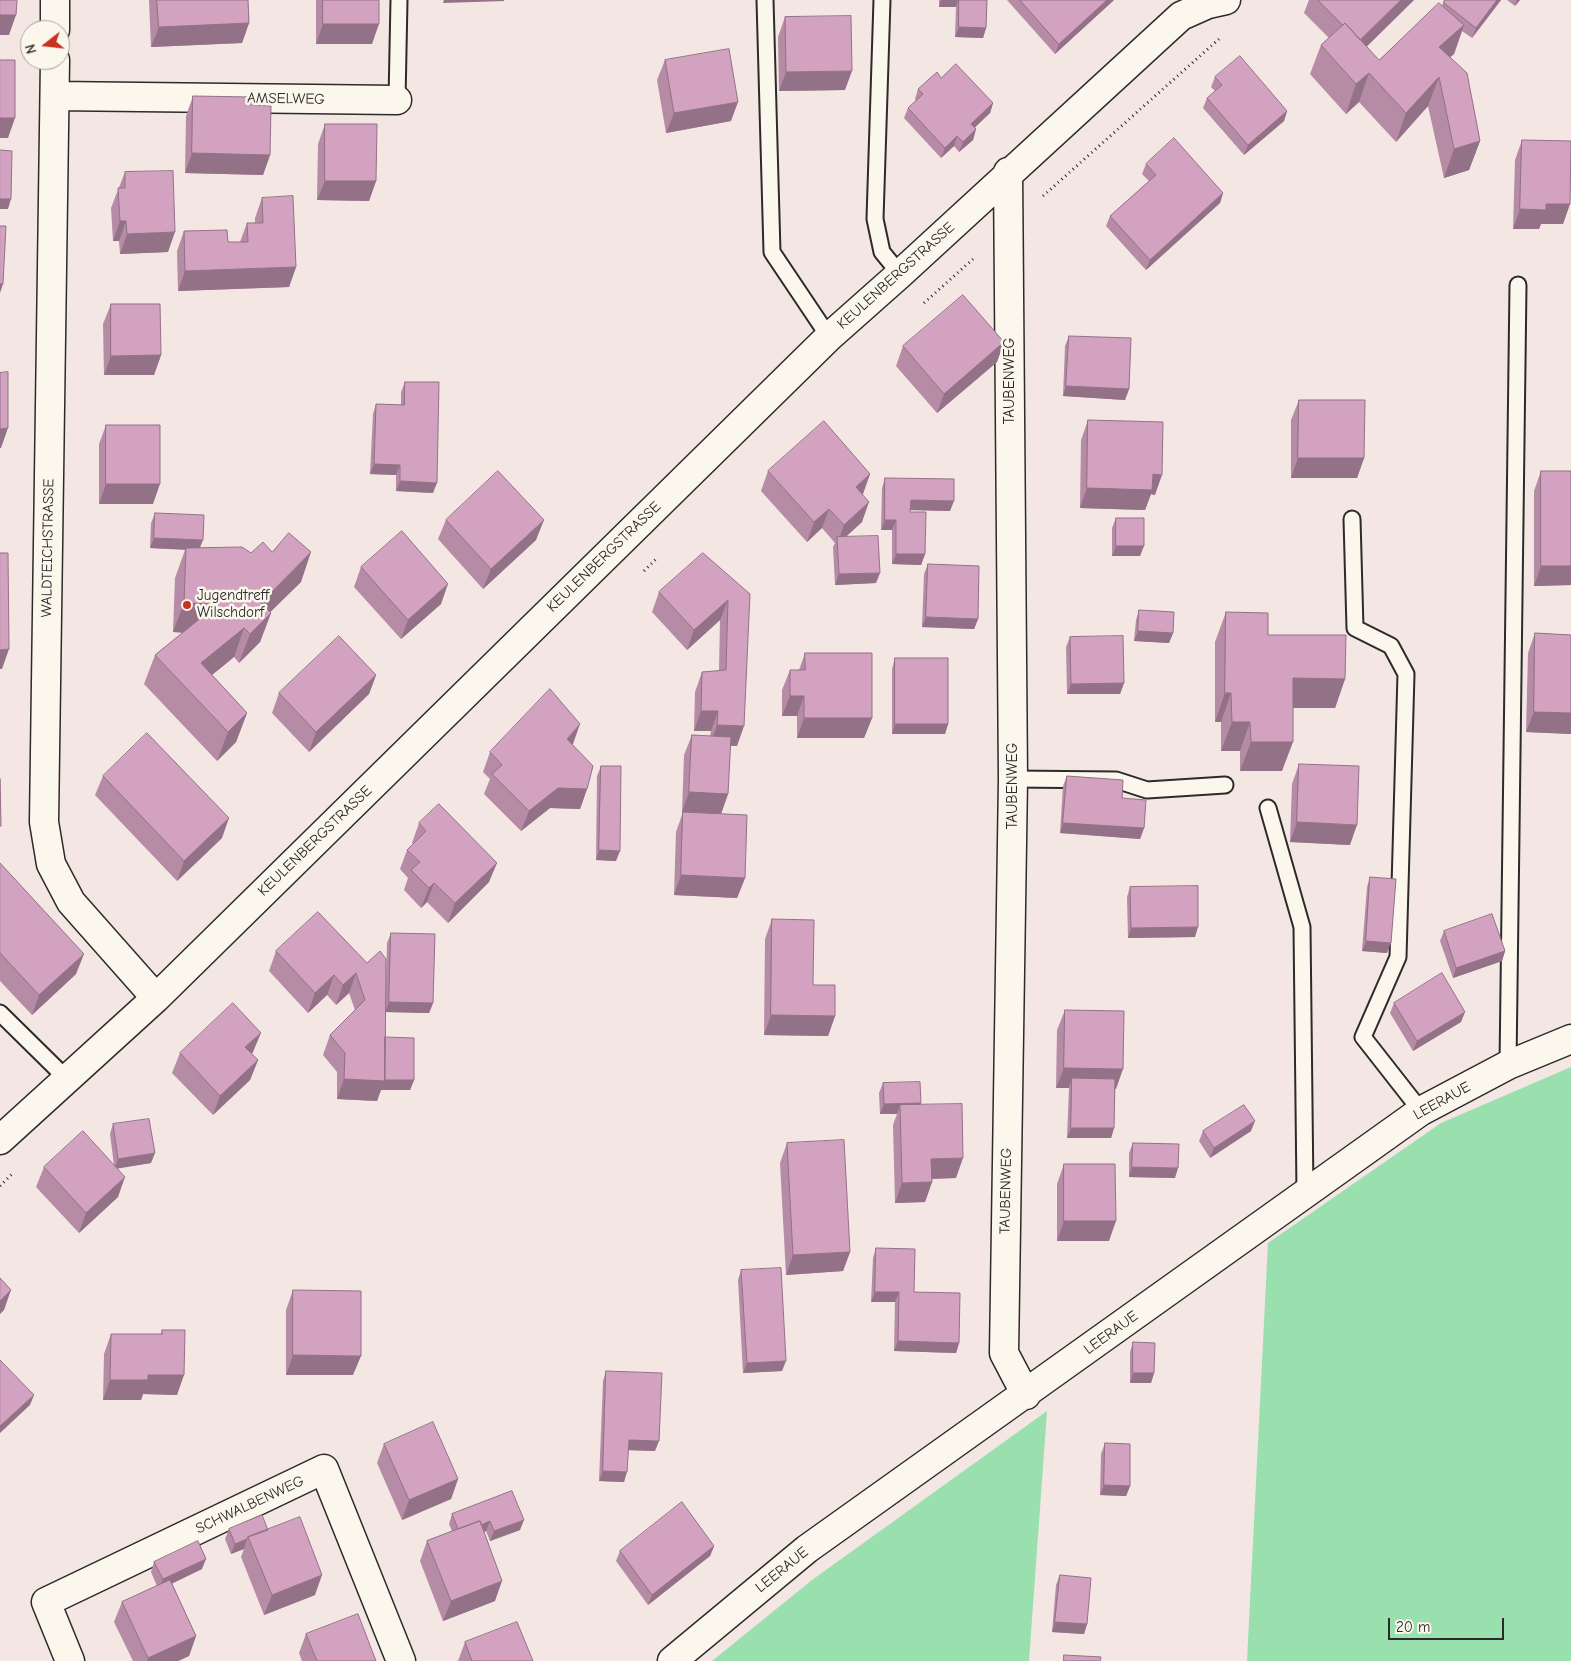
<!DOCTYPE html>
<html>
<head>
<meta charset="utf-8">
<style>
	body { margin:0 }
	#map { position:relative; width:1571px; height:1661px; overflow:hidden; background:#f3e6e3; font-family:"Comic Neue",sans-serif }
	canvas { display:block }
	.north { position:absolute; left:20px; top:20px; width:50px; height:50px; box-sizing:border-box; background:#fbf7ec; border:1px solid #a8a59f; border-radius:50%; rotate:254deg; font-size:14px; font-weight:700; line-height:20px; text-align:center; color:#2b2b2b }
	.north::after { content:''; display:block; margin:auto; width:18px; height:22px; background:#c8321e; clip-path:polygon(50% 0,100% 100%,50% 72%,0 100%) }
	.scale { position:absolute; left:1388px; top:1618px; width:116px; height:22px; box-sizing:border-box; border:2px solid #2b2b2b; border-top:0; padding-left:6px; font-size:15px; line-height:18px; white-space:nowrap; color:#2b2b2b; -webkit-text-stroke:4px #fbf7ec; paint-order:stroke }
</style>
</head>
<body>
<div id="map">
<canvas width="1571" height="1661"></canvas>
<div class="north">N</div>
<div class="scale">20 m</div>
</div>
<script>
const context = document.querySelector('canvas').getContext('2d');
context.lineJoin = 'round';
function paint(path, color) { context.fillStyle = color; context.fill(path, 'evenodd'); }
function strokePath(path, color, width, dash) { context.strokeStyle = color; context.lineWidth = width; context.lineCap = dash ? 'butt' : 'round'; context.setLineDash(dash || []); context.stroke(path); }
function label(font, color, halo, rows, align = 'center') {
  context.font = font + ' "Comic Neue",sans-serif'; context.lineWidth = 5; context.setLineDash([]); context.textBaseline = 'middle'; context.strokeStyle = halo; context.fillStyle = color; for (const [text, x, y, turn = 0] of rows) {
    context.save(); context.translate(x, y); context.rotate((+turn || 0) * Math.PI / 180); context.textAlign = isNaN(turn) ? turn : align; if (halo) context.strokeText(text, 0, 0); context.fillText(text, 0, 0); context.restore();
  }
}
const green = new Path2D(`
	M1571 1067V1661H1247L1268 1243 1441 1123Z
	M1047 1411 1029 1661H712L812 1580Z`);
const path = new Path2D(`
	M1043 196 1219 39
	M924 303 973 259
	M644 571 656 559
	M0 1186 14 1172`);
const service = new Path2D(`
	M765 0 772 252 829 337
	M882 0 875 219 882 252 900 274
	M397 100 399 0
	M1352 519 1355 628 1391 646 1406 674 1398 957 1363 1037 1421 1111
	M1013 779 1116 780 1147 790 1225 785
	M1268 808 1302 927 1305 1192
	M0 1013 67 1079
	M1508 1065 1518 285`);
const minor = new Path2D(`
	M55 0V30
	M55 60 44 822 51 864 71 902 156 998
	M55 96 397 100
	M1008 172 1013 779 1004 1353 1026 1395
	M0 1140 156 998 829 337 900 274 1181 16 1208 4 1226 0
	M70 1661 46 1602 324 1469 401 1661
	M672 1661 807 1549 1421 1111 1508 1065 1571 1039`);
const wall = new Path2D(`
	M149 0H248L249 23 242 43 151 47Z
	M316 0H379L372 44H316Z
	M939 0H987L986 28 983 38 955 37 956 7H939Z
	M1007 0H1114L1055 54Z
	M1309 0H1414L1366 47 1379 60 1442 6 1444 0H1501L1472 38 1462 31 1454 54 1450 57 1480 141 1469 170 1444 178 1428 106 1396 142 1359 102 1346 114 1310 74 1321 45 1329 38 1304 13Z
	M1507 0H1520L1515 6Z
	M785 17 845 90 779 91 778 37Z
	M665 60 731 121 666 133 657 80Z
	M1215 77 1287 111 1284 121 1244 155 1203 108 1207 98 1215 91 1211 87Z
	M918 89 993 103 990 113 975 127 976 129 973 140 959 152 954 146 941 158 904 118 908 108 916 101 915 99Z
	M193 96 251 105 270 155 263 175 185 173 186 116Z
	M325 124 376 181 369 201 317 200 318 144Z
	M1522 140 1570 203 1563 224H1541L1539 229H1513L1515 160Z
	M1146 164 1223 193 1220 203 1146 270 1106 226 1110 216 1149 181 1142 174Z
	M125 172 168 252 120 254 119 241H113L111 208Z
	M262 198 296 267 289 287 178 291 177 251 184 231 228 242H240L247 223H255V218Z
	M111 304 161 355 154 375H104L103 324Z
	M1069 336 1129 389 1125 400 1063 396 1065 346Z
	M1004 342 997 362 937 413 896 366 903 346Z
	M405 382 433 493 396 491V475L370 474 373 414 376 404 401 405V392Z
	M1299 400 1364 458 1357 478H1291V420Z
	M1088 420 1155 495 1151 494 1145 510 1080 508 1081 440Z
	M106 425 153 504H99V444Z
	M768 471 870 474 862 495V522L845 537 876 583 835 585 833 547 835 543 822 528 807 542 761 491Z
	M1541 471 1571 585 1534 586V491Z
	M885 478 950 511 910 510V512L925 554 921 565 892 564V530H881L882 488Z
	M155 513 200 548 251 553 301 582 270 612 271 613 260 642 239 663 234 657 212 675 247 713 236 742 217 761 144 684 155 655 183 633 173 632 175 578 185 550 150 548 151 523Z
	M1116 518 1140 556H1112V528Z
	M446 520 536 540 483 589 438 539Z
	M928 564 978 619 974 629 922 627 924 574Z
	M361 567 441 604 401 639 354 587Z
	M659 592 750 594 737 746H730L728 794 721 814 745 878 737 898 674 895 676 832 683 812H682L684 755 692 735 710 736 711 731H694L695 692 702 672 719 671 720 620 687 650 652 612Z
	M1139 610 1173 633 1169 643 1134 641 1136 620Z
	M1226 612 1268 635 1345 679 1335 708H1293L1282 771H1240V751H1221V722H1215V642Z
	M1535 633 1571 635V734L1526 732 1528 653Z
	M1070 637 1124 683 1120 694H1067L1066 647Z
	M805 653 872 718 864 738H797V716H782V690L790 670H799Z
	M895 658 948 724 945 734H892V669Z
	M376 675 369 694 309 752 272 713 279 693Z
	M573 744 572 745 587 789 580 809 550 808 521 831 484 794 490 779 483 772 490 752Z
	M1299 764 1350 845 1290 842 1292 784Z
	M601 766 616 861 596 860 597 776Z
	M103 776 222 838 177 881 95 795Z
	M1067 776 1122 798 1144 828 1140 839 1060 833 1063 786Z
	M419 823 489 882 448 923 427 902 421 908 404 890 408 878 400 869 407 850 413 844 412 843Z
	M0 863 76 974 32 1015 0 981Z
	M1370 877 1387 953 1362 951 1367 887Z
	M1130 887 1195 937 1128 938 1127 897Z
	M772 919 813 985 835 1016 828 1036 764 1035 765 939Z
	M1444 931 1505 951 1502 961 1453 978 1440 941Z
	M391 933 433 1003 429 1013 385 1012 387 943Z
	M276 951 367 963 385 1037 414 1080 410 1090H381L377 1101 337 1099V1072L323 1055 330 1035 355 1010 349 993 336 1005 327 995 308 1013 269 971Z
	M1394 1003 1461 1022 1413 1051 1390 1013Z
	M1065 1010 1116 1089H1115L1114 1128 1111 1138H1067L1069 1088H1056L1057 1030Z
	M253 1052 252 1054 258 1060 250 1080 213 1115 172 1073 180 1053Z
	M883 1083 921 1103 920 1105 956 1178 932 1179V1182L925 1202 895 1203 893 1125 897 1114H880L879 1093Z
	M113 1124 151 1163 117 1168 118 1197 79 1233 36 1187 44 1167 114 1165 110 1134Z
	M1203 1131H1251L1210 1158 1199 1141Z
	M787 1143 850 1252 843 1271 786 1275 780 1163Z
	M1133 1143 1175 1178 1129 1177V1153Z
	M1064 1164 1109 1241H1057V1184Z
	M876 1248 914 1292 959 1343 956 1353 894 1351 895 1302H871L873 1258Z
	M741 1270 782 1371 743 1373 738 1280Z
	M293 1290 353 1375H286V1310Z
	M162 1330 177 1395 143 1394 141 1400H103L104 1354 111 1334H161Z
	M1133 1342 1154 1373 1151 1383H1130V1352Z
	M606 1371 655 1451 628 1450 624 1482 599 1481 603 1381Z
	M1105 1443 1130 1486 1126 1496 1100 1495 1101 1454Z
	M384 1444 458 1479 451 1499 402 1520 377 1463Z
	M512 1491 520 1530 490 1541 486 1531 484 1532 495 1601 443 1621 420 1561 427 1541 452 1531 449 1524 452 1514Z
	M229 1529 268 1530 315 1595 264 1615 241 1557 244 1549 231 1554 225 1539Z
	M714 1546 710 1556 648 1605 616 1561 620 1551Z
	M154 1562 202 1569 172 1583 196 1636 189 1656 178 1661H133L114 1622 122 1602 157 1586 151 1572Z
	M1060 1575 1087 1624 1084 1634 1052 1632 1056 1585Z
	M306 1634 376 1661H302L299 1653Z
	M465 1642 533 1661H458Z`);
const shadedWall = new Path2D(`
	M444 0H504V1L443 3Z
	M941 0H958L956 7H939Z
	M1107 0H1114L1055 54 1059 44Z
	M1401 0H1414L1352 61 1359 42Z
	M1497 0H1501L1472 38 1476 28Z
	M1517 0H1520L1515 6Z
	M0 15H16L9 35H0Z
	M249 23 242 43 151 47 159 27Z
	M323 24H379L372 44H316Z
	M1464 25 1454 54 1428 76 1439 47Z
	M959 27 986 28 983 38 955 37Z
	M852 71 845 90 779 91 786 72Z
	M1369 73 1359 102 1346 114 1356 84Z
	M1439 77 1428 106 1396 142 1406 113Z
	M738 102 731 121 666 133 674 113Z
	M993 103 990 113 968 134 971 124Z
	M1287 111 1284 121 1244 155 1248 145Z
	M0 118H15L8 138H0Z
	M976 129 973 140 959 152 963 142Z
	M957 136 954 146 941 158 945 148Z
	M1480 141 1469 170 1444 178 1454 149Z
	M192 153 270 155 263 175 185 173Z
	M325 181H376L369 201 317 200Z
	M1223 193 1220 203 1146 270 1150 260Z
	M0 199H11L8 209H0Z
	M1546 204H1570L1563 224H1541L1539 229H1513L1520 209Z
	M120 221H126L119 241H113Z
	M175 232 168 252 120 254 127 234Z
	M296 267 289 287 178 291 185 271Z
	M0 284H3L0 293Z
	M1004 342 997 362 937 413 944 394Z
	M161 355 154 375H104L111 356Z
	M1066 386 1129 389 1125 400 1063 396Z
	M8 428 1 448H0V429Z
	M1298 458H1364L1357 478H1291Z
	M374 464 400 465 396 475 370 474Z
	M870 474 863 494 849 507 856 487Z
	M1153 474 1162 475 1155 495 1151 494 1145 510 1080 508 1087 488Z
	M400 481 437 483 433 493 396 491Z
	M106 484H160L153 504H99Z
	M911 500 954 501 950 511 907 510Z
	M869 502 862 522 837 545 844 525Z
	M829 509 822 528 807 542 814 522Z
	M544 520 536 540 483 589 491 569Z
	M885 520H896L892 530H881Z
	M154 538 203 540 199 550 150 548Z
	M1116 546H1144L1140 556H1112Z
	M311 552 301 582 250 632 261 603Z
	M896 554H925L921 565 892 564Z
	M1541 566H1571V585L1534 586Z
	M880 573 876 583 835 585 839 574Z
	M448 584 441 604 401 639 408 620Z
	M728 600 720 620 687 650 694 630Z
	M184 603 218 604 207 633 173 632Z
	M271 613 260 642 239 663 250 634Z
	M926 617 978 619 974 629 922 627Z
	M244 628 234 657 191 692 201 663Z
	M1138 631 1173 633 1169 643 1134 641Z
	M9 649 2 669H0V650Z
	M376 675 369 694 309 752 316 732Z
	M1293 678 1345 679 1335 708H1283Z
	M1124 683 1120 694H1067L1071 684Z
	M1225 693H1231L1221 722H1215Z
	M790 696H804L797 716H782Z
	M701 711H718L711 731H694Z
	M1534 712 1571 713V734L1526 732Z
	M247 713 236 742 217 761 228 732Z
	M804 718H872L864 738H797Z
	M1232 722H1250L1240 751H1221Z
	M580 724 573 744 559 759 567 739Z
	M895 724H948L945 734H892Z
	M717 725 744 726 737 746 710 745Z
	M1251 742H1293L1282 771H1240Z
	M558 788 587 789 580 809 550 808 521 831 529 811Z
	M689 792 728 794 721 814 682 812Z
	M229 818 222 838 177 881 184 861Z
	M1297 822 1357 825 1350 845 1290 842Z
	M1063 823 1144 828 1140 839 1060 833Z
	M599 850 620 851 616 861 596 860Z
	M497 863 489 882 448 923 455 903Z
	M681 875 745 878 737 898 674 895Z
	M434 883 427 902 421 908 429 888Z
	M1198 927 1195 937 1128 938 1131 928Z
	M1366 941 1391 943 1387 953 1362 951Z
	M1505 951 1502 961 1453 978 1456 968Z
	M84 954 76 974 32 1015 39 995Z
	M356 973 349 993 336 1005 343 985Z
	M334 975 327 995 308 1013 315 993Z
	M389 1002 433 1003 429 1013 385 1012Z
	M1465 1012 1461 1022 1413 1051 1417 1041Z
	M771 1015 835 1016 828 1036 764 1035Z
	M261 1033 253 1052 238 1067 245 1047Z
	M258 1060 250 1080 213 1115 220 1096Z
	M1064 1068 1123 1069 1116 1089 1072 1088V1078L1069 1088H1056Z
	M344 1079 381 1080H414L410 1090H381L377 1101 337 1099Z
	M921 1103 917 1113 900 1105 897 1114H880L884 1104Z
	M1255 1121 1251 1131 1210 1158 1214 1148Z
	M1071 1128H1114L1111 1138H1067Z
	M155 1153 151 1163 115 1169 118 1159Z
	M963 1158 956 1178 924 1179 931 1159Z
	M1132 1167 1178 1168 1175 1178 1129 1177Z
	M125 1177 118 1197 79 1233 86 1213Z
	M932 1182 925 1202 895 1203 902 1183Z
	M1064 1221H1116L1109 1241H1057Z
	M850 1252 843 1271 786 1275 793 1255Z
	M11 1290 4 1310 0 1314V1301Z
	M875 1292H899L895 1302H871Z
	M898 1341 959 1343 956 1353 894 1351Z
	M293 1355 361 1356 353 1375H286Z
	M786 1361 782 1371 743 1373 747 1363Z
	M1133 1373H1154L1151 1383H1130Z
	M148 1375H184L177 1395 143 1394 141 1400H103L110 1380Z
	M34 1395 30 1405 0 1433V1426Z
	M629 1440 659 1441 655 1451 625 1450Z
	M603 1471 627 1472 624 1482 599 1481Z
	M458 1479 451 1499 402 1520 409 1500Z
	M1104 1485 1130 1486 1126 1496 1100 1495Z
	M524 1520 520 1530 490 1541 494 1531Z
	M490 1521 486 1531 456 1543 460 1533Z
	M247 1539 244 1549 231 1554 235 1544Z
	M714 1546 710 1556 648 1605 652 1595Z
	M206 1559 202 1569 159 1590 163 1579Z
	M322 1575 315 1595 264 1615 272 1595Z
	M502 1581 495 1601 443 1621 451 1601Z
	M1055 1622 1087 1624 1084 1634 1052 1632Z
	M196 1636 189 1656 178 1661H147L148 1658Z`);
const building = new Path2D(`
	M0 0H17L16 15H0Z
	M157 0H248L249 23 159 27Z
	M323 0H379V24H323Z
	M959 0H987L986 28 959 27Z
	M1020 0H1107L1059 44Z
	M1318 0H1401L1360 40 1345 23 1343 25Z
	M1445 0H1497L1476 28 1444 3Z
	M1439 3 1464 25 1439 47 1467 73 1480 141 1454 149 1439 77 1406 113 1369 73 1356 84 1321 45 1345 23 1379 60Z
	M851 16 852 71 786 72 785 17Z
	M729 49 738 102 674 113 665 60Z
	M1240 56 1287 111 1248 145 1207 98 1222 85 1215 77Z
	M0 60H15V118H0Z
	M956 64 993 103 971 124 976 129 963 142 957 136 945 148 908 108 923 94 918 89 937 72 941 78Z
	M193 96 251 97V105L271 106 270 155 192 153Z
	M325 124H377L376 181H325Z
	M1174 138 1223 193 1150 260 1110 216 1156 175 1146 164Z
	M1522 140 1571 141 1570 204H1546V210L1520 209Z
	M0 150 12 151 11 199H0Z
	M173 171 175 232 127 234 126 221H120L118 188H125V172Z
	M293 196 296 267 185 271 184 231 227 230 228 242H248L247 223H263L262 198Z
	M0 226H6L3 284H0Z
	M963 295 1004 342 944 394 903 346Z
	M111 304H160L161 355 111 356Z
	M1069 336 1131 338 1129 389 1066 386Z
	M8 372V428L0 429V373Z
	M405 382H439L437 483 400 481V465L374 464 376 404 404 405Z
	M1299 400H1365L1364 458H1298Z
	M1088 420 1163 422 1162 475 1153 474 1152 490 1087 488Z
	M824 421 870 474 856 487 869 502 844 525 829 509 814 522 768 471Z
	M106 425H160V484H106Z
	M498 471 544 520 491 569 446 520Z
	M1541 471H1571V566H1541Z
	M885 478 954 479V501L911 500 910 512H926L925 554H896V520H885Z
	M155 513 204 515 203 540 154 538Z
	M1116 518H1144V546H1116Z
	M402 531 448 584 408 620 361 567Z
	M289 533 311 552 261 603 271 613 250 634 244 628 201 663 247 713 228 732 155 655 218 604 184 603 186 548 242 547 251 553 263 542 272 552Z
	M878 536 880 573 839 574 837 537Z
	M0 553H8L9 649 0 650Z
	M703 553 750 594 744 726 717 725 718 711H701L702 672 726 670 728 600 694 630 659 592Z
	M928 564 979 566 978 619 926 617Z
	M1139 610 1174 612 1173 633 1138 631Z
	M1226 612 1268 613V635H1346L1345 679 1293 678V742H1251L1250 722H1232L1231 693H1225Z
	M1535 633 1571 635V713L1534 712Z
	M339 636 376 675 316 732 279 693Z
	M1123 636 1124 683 1071 684 1070 637Z
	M805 653H872V718H804V696H790V670H805Z
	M895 658H948V724H895Z
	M550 689 580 724 567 739 593 766 587 789 558 788 529 811 492 774 502 765 490 752Z
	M147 733 229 818 184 861 103 776Z
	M692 735 731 737 728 794 689 792Z
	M1299 764 1359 766 1357 825 1297 822Z
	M601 766H621L620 851 599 850Z
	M1067 776 1123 780 1122 798 1146 800 1144 828 1063 823Z
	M0 779 1 826H0Z
	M439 804 497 863 455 903 434 883 429 888 411 870 420 862 407 850 426 831 419 823Z
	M683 812 747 815 745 878 681 875Z
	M0 863 84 954 39 995 0 953Z
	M1370 877 1396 879 1391 943 1366 941Z
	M1198 886V927L1131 928 1130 887Z
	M318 912 367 963 380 951 386 959 385 1081 344 1079 345 1053 330 1035 365 1000 356 973 343 985 334 975 315 993 276 951Z
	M1492 914 1505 951 1456 968 1444 931Z
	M772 919 814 920 813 985H835V1016L771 1015Z
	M391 933 435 934 433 1003 389 1002Z
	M1442 973 1465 1012 1417 1041 1394 1003Z
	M233 1003 261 1033 245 1047 258 1060 220 1096 180 1053Z
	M1065 1010 1124 1011 1123 1069 1064 1068Z
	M385 1037 414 1038V1080H385Z
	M1072 1078 1115 1079 1114 1128H1071Z
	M920 1082 921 1103 884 1104 883 1083Z
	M962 1104 963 1158 931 1159 932 1182 902 1183 900 1105Z
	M1244 1105 1255 1121 1214 1148 1203 1131Z
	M149 1119 155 1153 118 1159 113 1124Z
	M83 1131 125 1177 86 1213 44 1167Z
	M844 1140 850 1252 793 1255 787 1143Z
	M1133 1143 1179 1144 1178 1168 1132 1167Z
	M1064 1164H1115L1116 1221H1064Z
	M876 1248 915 1249 914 1292 960 1293 959 1343 898 1341 899 1292H875Z
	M781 1268 786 1361 747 1363 741 1270Z
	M0 1278 11 1290 0 1301Z
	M293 1290 361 1291V1356L293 1355Z
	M162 1330H185L184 1375H148V1380H110L111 1334H162Z
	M1133 1342 1155 1343 1154 1373H1133Z
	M0 1360 34 1395 0 1426Z
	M606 1371 662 1373 659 1441 629 1440 627 1472 603 1471Z
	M433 1422 458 1479 409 1500 384 1444Z
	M1105 1443 1130 1444V1486L1104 1485Z
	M512 1491 524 1520 494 1531 490 1521 481 1525 480 1521 458 1529 452 1514Z
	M682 1502 714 1546 652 1595 620 1551Z
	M262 1515 268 1530 248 1537 247 1539 235 1544 229 1529Z
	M300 1517 322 1575 272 1595 248 1537Z
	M480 1521 502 1581 451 1601 427 1541Z
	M198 1541 206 1559 163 1579 154 1562Z
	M1060 1575 1091 1578 1087 1624 1055 1622Z
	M170 1580 196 1636 148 1658 122 1602Z
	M358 1614 376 1661H317L306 1634Z
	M517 1622 533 1661H472L465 1642Z
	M1064 1655 1101 1657 1100 1661H1064Z`);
const markers = [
	[187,605,5,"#c8321e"]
];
const streetNames = [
	["AMSELWEG",286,99,1],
	["KEULENBERGSTRASSE",896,276,-42],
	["TAUBENWEG",1010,381,-90],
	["WALDTEICHSTRASSE",48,548,-89],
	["KEULENBERGSTRASSE",604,557,-44],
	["TAUBENWEG",1013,786,-90],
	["KEULENBERGSTRASSE",315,841,-44],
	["LEERAUE",1442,1101,-29],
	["TAUBENWEG",1006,1191,-89],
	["LEERAUE",1111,1333,-36],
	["SCHWALBENWEG",250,1505,-25],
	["LEERAUE",782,1570,-39]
];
const poiNames = [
	["Jugendtreff",197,596],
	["Wilschdorf",197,613]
];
paint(green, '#99e0ae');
strokePath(service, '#2b2b2b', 19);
strokePath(minor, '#2b2b2b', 31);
strokePath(path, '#2b2b2b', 3, [1, 4]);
strokePath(service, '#fbf7ec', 15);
strokePath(minor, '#fbf7ec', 28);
paint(wall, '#b58ba5');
paint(shadedWall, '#937186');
paint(building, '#d2a2c0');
strokePath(building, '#937186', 1);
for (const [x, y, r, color] of markers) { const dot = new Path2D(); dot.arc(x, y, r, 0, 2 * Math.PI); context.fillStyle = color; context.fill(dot); strokePath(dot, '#fbf7ec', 2); }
label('15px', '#2b2b2b', '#fbf7ec', streetNames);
label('15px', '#2b2b2b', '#fbf7ec', poiNames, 'left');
</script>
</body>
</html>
